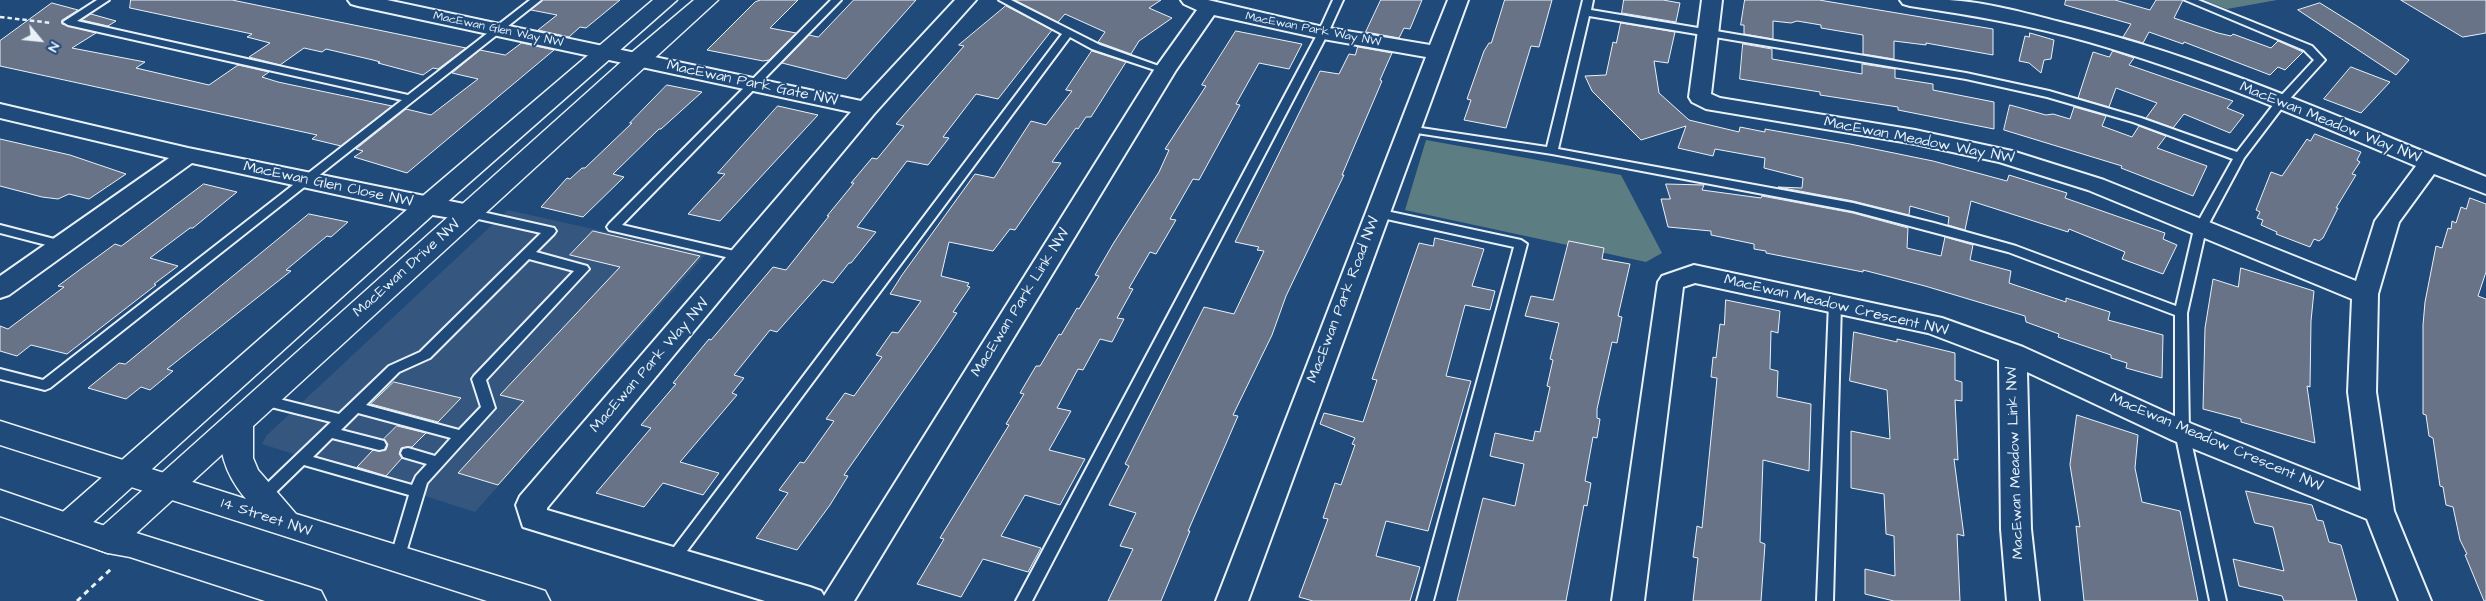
<!DOCTYPE html>
<html>
<head>
<meta charset="utf-8">
<style>
	body { margin:0 }
	#map { position:relative; width:2486px; height:601px; overflow:hidden; background:#1f4a7a; font-family:"Architects Daughter",sans-serif }
	canvas { display:block }
	.north { position:absolute; left:15px; top:15px; width:50px; height:50px; -webkit-text-stroke:4px #1f4a7a; paint-order:stroke; rotate:118deg; font-size:14px; font-weight:700; line-height:20px; text-align:center; color:#e8f1f8 }
	.north::after { content:''; display:block; margin:auto; width:18px; height:22px; background:#e8f1f8; clip-path:polygon(50% 0,100% 100%,50% 72%,0 100%) }
</style>
</head>
<body>
<div id="map">
<canvas width="2486" height="601"></canvas>
<div class="north">N</div>
</div>
<script>
const context = document.querySelector('canvas').getContext('2d');
context.lineJoin = 'round';
function paint(path, color) { context.fillStyle = color; context.fill(path, 'evenodd'); }
function strokePath(path, color, width, dash) { context.strokeStyle = color; context.lineWidth = width; context.lineCap = dash ? 'butt' : 'round'; context.setLineDash(dash || []); context.stroke(path); }
function label(font, color, halo, rows, align = 'center') {
  context.font = font + ' "Architects Daughter",sans-serif'; context.lineWidth = 4; context.setLineDash([]); context.textBaseline = 'middle'; context.strokeStyle = halo; context.fillStyle = color; for (const [text, x, y, turn = 0] of rows) {
    context.save(); context.translate(x, y); context.rotate((+turn || 0) * Math.PI / 180); context.textAlign = isNaN(turn) ? turn : align; if (halo) context.strokeText(text, 0, 0); context.fillText(text, 0, 0); context.restore();
  }
}
const built = new Path2D(`
	M508 210 706 254 475 512 262 444 267 435Z`);
const green = new Path2D(`
	M2204 0H2277L2227 9Z
	M1426 140 1621 175 1662 253 1646 262 1405 210Z`);
const building = new Path2D(`
	M131 0H232L466 48 438 69 433 68 423 75 378 63 380 62 373 60 326 49 322 52 304 48 280 65 249 57 270 43 247 37 252 34 130 8Z
	M543 0H620L586 28 580 27 569 37 538 30 557 15 531 10Z
	M761 0H798L770 28 796 33 769 60 763 61 707 50 755 2Z
	M854 0H916L846 79 782 63 809 35 818 37Z
	M1015 0H1161L1149 8 1172 18 1139 41 1131 54 1098 42 1105 32 1065 14 1058 22Z
	M1381 0H1422L1410 29 1404 28 1399 38 1366 32Z
	M1505 0H1552L1539 47 1531 46 1506 128 1464 120 1471 100 1467 99 1484 51 1489 43H1491Z
	M1624 0H1663L1680 3 1676 22 1622 13Z
	M1745 0H1819L1993 29V55L1926 43V45L1894 41V59L1863 54V35L1821 28V25L1797 21 1791 23 1773 21V39L1744 34V25H1741Z
	M2066 0H2115L2150 10 2156 0H2183L2174 18 2218 33 2231 36 2233 34 2271 48 2278 41 2303 52 2285 70 2278 67 2270 75 2184 42 2183 44 2149 32 2143 43 2123 37 2131 24 2065 5Z
	M2401 0H2486V33L2463 37Z
	M52 3 78 10 62 20V24L96 33 72 48 145 62 136 68 209 85 238 65 269 72 262 77 278 82 392 106 341 146 312 139 317 135 0 66V41Z
	M2320 3 2357 26 2409 60 2396 75 2298 10Z
	M1006 6 1052 30 998 99 976 94 943 137 949 138 928 165 907 161 857 227 876 232 851 263H849L833 283 823 280 777 332 770 330 734 375 744 378 732 393 737 395 680 462 719 473 703 495 663 483 644 507 596 493 651 428 641 425 676 384 673 383 709 339 711 340 773 267 786 270 829 216H827L854 183H851L872 158 877 159 904 126 896 124 964 46 959 45Z
	M91 14 116 21 108 26 82 20Z
	M1621 23 1675 32 1668 63 1654 61 1659 93 1689 120 1739 132 1740 127 1765 132V129L1850 144 1933 161 2007 181 2009 175 2067 193 2065 198 2165 233 2163 239 2177 245 2163 274 2122 259 2125 252 2069 229 2068 232 1971 201 1965 230 1948 225 1949 217 1910 206 1909 215 1853 201 1778 187 1802 188 1803 178 1764 168 1765 158 1715 149 1713 156 1678 148 1686 126 1641 140 1592 91 1585 76 1606 75 1613 42 1616 43Z
	M1236 31 1302 44 1289 69 1259 63 1236 104 1240 105 1199 180 1193 179 1170 219 1176 220 1156 254 1150 252 1129 288 1133 289 1117 318 1124 319 1112 342 1100 339 1083 370 1078 369 1057 408 1071 411 1049 450 1085 459 1060 505 1025 495 1001 536 1041 548 1028 572 983 559 961 597 917 584 944 539 940 538 1009 425 1006 424 1024 394 1020 393 1036 366H1040L1059 334 1061 335 1077 308 1079 309 1099 276 1095 275 1113 244 1159 172 1169 150 1165 149 1206 86 1202 85Z
	M2030 33 2054 40 2051 59 2044 60 2041 73 2029 63 2019 61 2025 36 2029 37Z
	M522 43 554 50 407 173 354 157 363 151 356 149 406 109 431 115 478 79 452 73 480 50 505 55Z
	M1743 44 1772 49V59L1862 74V64L1895 69V78L1933 84V90L1994 102V129L1898 110V107L1820 95V92L1740 79Z
	M1358 47 1392 53 1380 80 1382 81 1342 175H1344L1286 296 1272 335 1233 415 1238 416 1188 531H1190L1161 601H1108L1133 549 1120 546 1136 513 1109 505 1129 466 1125 464 1204 307 1234 314 1264 251 1257 250 1259 247 1235 242 1320 71 1339 74 1349 54 1355 55Z
	M1092 51 1126 62 1091 117H1086L1078 129 1076 128 1052 162 1061 163 1015 230 1010 229 993 251 949 242 941 276 969 283 967 286 970 287 953 312 957 313 937 343 844 475 848 476 830 505 797 550 756 538 788 493 779 490 800 462 804 463 834 421 826 419 845 393 854 396 882 357 876 355 892 332 898 333 921 301 890 294 902 275 975 174 994 178 1031 121 1046 125 1072 91 1066 90Z
	M2113 51 2134 58 2129 65 2233 101 2227 108 2244 115 2230 133 2184 114 2173 128 2146 118 2157 103 2116 88 2109 107 2078 98 2093 52 2109 57Z
	M2351 67 2390 82 2361 113 2324 99Z
	M667 85 702 92 661 129H659L613 174 624 177 583 217 541 207 567 178 570 179 582 168H585L632 123H630Z
	M2010 105 2046 115 2053 114 2070 119 2074 107 2106 116 2102 126 2132 137 2139 126 2166 136 2157 148 2207 166 2193 196 2121 168 2122 166 2004 130Z
	M778 106 818 115 720 221 688 214 725 174 718 173Z
	M2315 134 2361 152 2357 160 2360 162 2352 174 2356 175 2336 208H2338L2323 238 2319 241 2314 239 2310 247 2276 234 2277 232 2261 225 2263 220 2257 218 2260 212 2256 210 2271 172 2282 176 2307 139 2310 141Z
	M0 139 70 155 126 174 89 199 69 194 58 199 42 197 0 186Z
	M204 184 237 192 193 228H190L150 258 178 266 154 284 156 285 67 354 31 345 17 356 0 351V326L8 329 64 287 58 286 78 271 115 244 121 246Z
	M1666 184 1704 185 1702 190 1761 198 1762 196 1853 213 1908 228 1907 248 1941 256 1945 237 1973 245 1970 260 2011 271 2009 283 2066 302V298L2110 312 2108 320 2163 335 2162 378 2126 368 2127 363 2111 358V355L2058 337 2059 334 2026 322 2025 316 1925 286 1863 270V272L1766 253V251L1754 249V244L1711 235V231L1668 227 1661 199H1670Z
	M2470 198 2486 204V272L2478 296 2486 299V601H2484L2465 555 2467 554 2460 540 2453 507 2446 505 2443 487 2440 486 2433 438 2429 436 2426 415 2423 414V325L2425 302 2436 246 2442 248 2448 228 2451 229 2452 221 2456 223 2461 207 2466 209Z
	M309 214 348 222 331 237 327 236 286 270 291 271 167 369 173 371 150 390 141 387 126 399 88 388 119 363 125 364Z
	M593 231 700 256 498 485 458 473 524 401 500 395 620 267 570 255Z
	M1435 238 1484 249 1472 286 1495 291 1490 310 1465 305 1446 376 1471 381 1428 531 1386 521 1376 556 1420 567 1410 601H1313L1299 597 1328 519 1323 518 1335 483 1341 485 1355 445 1352 444 1355 438 1320 424 1324 413 1363 422 1377 380 1372 379 1419 243 1433 246Z
	M1569 241 1604 248 1602 259 1630 264 1618 316 1622 317 1617 343 1612 342 1597 409V418L1600 419 1597 438 1593 437 1585 481 1591 483 1587 506 1584 505 1566 601H1457L1483 498 1515 506 1524 464 1490 456 1495 433 1533 441 1535 431 1540 432 1550 387 1547 386 1553 360 1550 359 1559 323 1525 316 1531 296 1553 300Z
	M2241 268 2314 291 2311 321 2310 387 2307 386 2315 443 2241 422V419L2203 409 2205 328 2213 279 2238 287Z
	M1726 300 1780 311 1778 333 1771 331 1770 369 1778 371 1777 397 1811 404 1809 471 1763 460 1760 542 1765 544 1761 601H1693L1698 558 1693 557 1697 526 1702 528 1717 378 1711 377 1713 357 1716 358 1720 324 1724 325Z
	M1854 332 1897 342V339L1955 353V380L1962 382V401L1955 400 1958 460 1954 459 1964 536 1957 534 1960 601H1894L1865 594V569L1895 576 1894 536 1886 534 1884 494 1851 488V431L1890 439 1887 390 1850 381Z
	M394 382 461 398 438 422 371 404Z
	M2077 415 2138 435 2135 468 2142 502 2180 511 2198 601H2084L2076 526 2080 527 2070 465Z
	M397 426 426 433 412 447 401 448 399 454 402 458 386 476 357 467 373 450H386L388 444 384 439Z
	M2246 491 2312 505 2317 520 2323 521 2329 542 2341 545 2357 601H2284L2282 596 2239 586 2233 559 2284 571 2273 527 2255 523Z`);
const pathFar1 = new Path2D(`
	M0 17 52 23`);
const path = new Path2D(`
	M77 601 112 568`);
const service = new Path2D(`
	M97 0H109L77 21 408 95 530 0H541L50 388 45 390 0 379V369L43 380 402 100 68 25 63 22Z
	M831 0H841L622 225 743 253 747 254 749 257 747 260 743 261 609 230 607 227 609 224Z
	M999 0H1011L1100 45 1170 70 1165 73 1161 72 1092 49 1070 37 678 563 673 565 668 563 666 559 668 555 1062 34Z
	M1333 0H1343L1328 33 1032 601H1016L1318 33Z
	M1583 0H1593L1591 10 1966 73 2049 91 2141 118 2237 152 2277 100 2314 60 2304 50 2185 0H2198L2312 46 2325 60 2285 104 2244 158 2206 229 2187 313 2189 432 2226 601H2210L2175 432V315L2008 252 1853 211 1552 154 1404 131 1403 129 1404 127 1408 126 1547 147ZM1589 16 1966 79 2047 97 2133 122 2233 159 2194 229 2176 306 2016 246 1934 223 1853 203 1558 149Z
	M469 209 554 228 556 231 554 234 536 252 587 266 589 269 486 380 495 408 427 483 404 559 402 563 397 565 392 563 390 559 409 495 304 465 267 501 262 503 257 501 255 497 257 493 331 422 263 405 258 404 256 400 258 396 263 395 339 414 389 366 420 352 541 233 465 216 463 213 465 210ZM529 259 574 271 474 376 472 379 481 407 459 430 366 405 399 372 430 358ZM358 413 451 438 435 456 408 448 403 449 401 453 403 457 427 464 416 476 412 485 313 457 332 438 379 450 384 449 386 445 384 441 341 430Z
	M1377 209 1521 240 1527 244 1433 601H1417L1514 247 1373 216 1371 213Z
	M0 225 66 242 68 245 62 249 0 233Z
	M1835 299 1841 303 1833 601H1817L1829 303Z`);
const minor = new Path2D(`
	M348 0H387L861 101 955 0H976L874 114 547 508V510L810 587 821 591 824 596 1154 70 1197 10 1184 4 1181 0H1208L1323 27 1430 45 1448 0H1468L1248 601H1216L1426 57 1323 39 1214 15 1176 70 854 601H765L523 527 516 505 520 496 851 112 358 6 351 4Z
	M1702 0H1722L1711 94 1720 98 1915 130 2012 151 2104 180 2356 281 2375 221 2416 166C2308 120 2201 74 2089 42 2030 25 1970 15 1910 6L1903 4 1900 0C1916 0 1933 0 1949 0 1986 2 2025 13 2060 22 2208 57 2346 121 2486 177V194L2434 174 2399 222 2378 294 2376 392 2394 511 2431 601H2399L2367 519 2172 440 2027 372 2031 529 2039 601H2007L2001 529 1999 360 1928 333 1695 283 1683 287 1644 601H1612L1658 282 1662 276 1694 265 1942 318 2023 347 2192 424 2361 491 2348 392 2352 299 2088 190 1999 162 1915 144 1706 109 1692 102 1689 97Z
	M0 104 188 148 469 205 478 207 481 213 478 219 469 221 427 214 192 163 9 295 0 298V276L169 158 0 118Z`);
const tertiary = new Path2D(`
	M653 0H677L436 212 79 535 68 539 57 535 52 526 57 517 418 200Z
	M694 0H718L119 549 108 553 97 549 92 540 97 531 630 54Z`);
const secondary = new Path2D(`
	M238 412 249 415 253 423V458L258 470 296 514 533 587 545 591 550 601H487L0 445V421L246 499C227 477 212 443 227 415Z
	M0 490 108 527 130 531 309 587 321 591 326 601H265L130 557 108 553 0 516Z`);
const farStreetnames = [
	["MacEwan Glen Way NW",498,30,12],
	["MacEwan Park Way NW",1313,30,11]
];
const streetNames = [
	["MacEwan Park Gate NW",752,84,12],
	["MacEwan Meadow Way NW",2330,123,22],
	["MacEwan Meadow Way NW",1919,141,11],
	["MacEwan Glen Close NW",328,185,12],
	["MacEwan Drive NW",407,269,-42],
	["MacEwan Park Road NW",1344,300,-69],
	["MacEwan Park Link NW",1021,303,-58],
	["MacEwan Meadow Crescent NW",1836,306,13],
	["MacEwan Park Way NW",650,366,-49],
	["MacEwan Meadow Crescent NW",2216,443,23],
	["MacEwan Meadow Link NW",2016,463,-92],
	["14 Street NW",266,518,18]
];
paint(built, '#35567e');
paint(green, '#5c7d82');
paint(building, '#687388');
strokePath(building, '#e8f1f8', 1);
strokePath(service, '#e8f1f8', 4);
strokePath(minor, '#e8f1f8', 4);
strokePath(tertiary, '#e8f1f8', 3);
strokePath(secondary, '#e8f1f8', 3);
strokePath(pathFar1, '#e8f1f8', 2.5, [4.5, 3]);
strokePath(path, '#e8f1f8', 3, [5.5, 4.5]);
paint(service, '#1f4a7a');
paint(minor, '#1f4a7a');
paint(tertiary, '#1f4a7a');
paint(secondary, '#1f4a7a');
label('12px', '#e8f1f8', '#1f4a7a', farStreetnames);
label('15px', '#e8f1f8', '#1f4a7a', streetNames);
</script>
</body>
</html>
